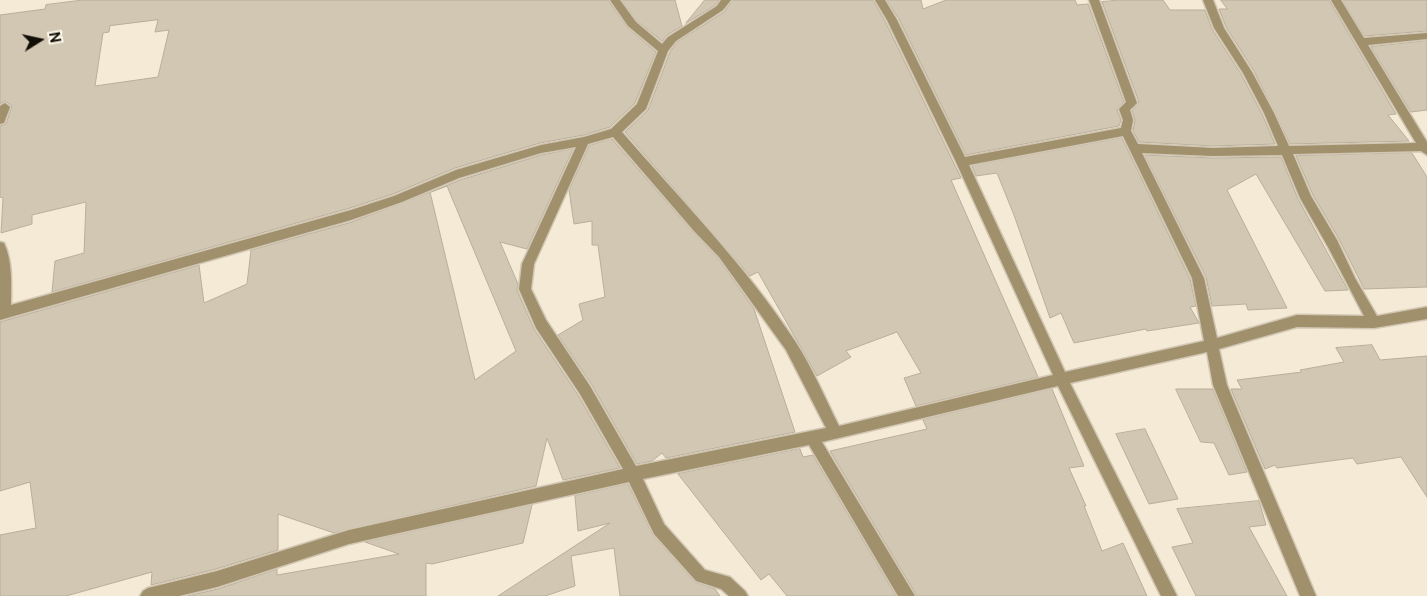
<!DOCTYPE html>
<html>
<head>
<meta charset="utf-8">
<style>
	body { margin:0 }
	#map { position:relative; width:1427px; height:596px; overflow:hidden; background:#f5ead5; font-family:"Public Sans",sans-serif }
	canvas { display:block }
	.north { position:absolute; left:15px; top:15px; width:50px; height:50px; -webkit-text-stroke:4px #fef8eb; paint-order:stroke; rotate:80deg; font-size:14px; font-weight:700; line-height:20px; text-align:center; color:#120f08 }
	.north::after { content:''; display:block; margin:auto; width:18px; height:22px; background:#120f08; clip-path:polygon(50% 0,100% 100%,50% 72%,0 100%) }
</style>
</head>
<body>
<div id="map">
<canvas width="1427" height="596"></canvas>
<div class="north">N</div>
</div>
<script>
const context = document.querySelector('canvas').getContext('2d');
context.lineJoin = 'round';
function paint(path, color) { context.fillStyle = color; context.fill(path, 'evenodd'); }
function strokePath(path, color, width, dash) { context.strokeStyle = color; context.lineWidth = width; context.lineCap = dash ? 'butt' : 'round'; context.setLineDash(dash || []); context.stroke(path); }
const building = new Path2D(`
	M83 0H608L627 27 656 52 635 103 610 127 584 135 540 143 455 168 393 194 350 208 52 292 55 261 84 253 86 202 32 215V224L1 233 3 198 0 197V126L6 124 12 106 5 101 0 104V15L45 9 46 5ZM158 20 155 32 169 30 158 77 95 86 103 33 109 32 110 26Z
	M622 0H675L682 26 667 35 662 41 637 21Z
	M705 0H719L716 5 686 23Z
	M733 0H873L885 21 961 178 951 180 1038 377 916 406 904 378 921 373 897 332 846 351 851 357 817 376 758 272 750 276 625 132 648 110 670 52 677 42 724 12Z
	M887 0H921L923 9 946 0H1075L1077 5 1088 4 1124 102 1117 110 1121 120 1119 126 966 155 899 19Z
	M1120 0H1163L1170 10H1205L1212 29 1241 74 1262 114 1275 144 1213 146 1139 142 1133 131 1135 120 1132 111 1139 102 1102 2Z
	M1221 0H1329L1396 114 1388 115 1409 141 1290 144 1254 71 1226 27 1219 9H1227Z
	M1343 0H1427V31L1365 36Z
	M1427 41V110L1411 112 1371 47Z
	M1122 138 1190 279 1196 306 1190 307 1199 323 1147 331 1146 329 1074 343 1061 313 1050 318 1014 215 997 173 976 176 972 166Z
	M612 139 693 232 718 258 754 309 795 432 666 458 662 453 652 461 637 464 592 385 558 335 583 320 579 304 605 297 598 245H592V221L574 224 569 190 589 146Z
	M573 149 527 249 500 242 518 284 517 290 534 329 578 395 620 468 563 480 547 438 536 486 334 533 278 514V550L216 569 151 585 152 572 66 596H0V535L36 528 30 482 0 491V322L199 265 204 303 247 284 251 250 352 222 430 192 475 380 516 351 447 186 431 192 460 180 541 155Z
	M1412 153 1427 177V287L1364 289 1339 239 1313 195 1296 156Z
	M1145 155 1213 158 1281 157 1298 199 1348 290 1325 291 1256 174 1227 190 1287 308 1248 310 1246 304 1212 306 1206 277Z
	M1372 345 1380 360 1427 356V497L1401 457 1357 464 1353 458 1277 468 1275 465 1265 469 1231 389H1242L1237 380 1302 372 1300 370 1344 362 1336 348Z
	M1052 389 1084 466 1069 468 1086 506H1084L1102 551 1123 543 1147 596H917L830 451 927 429 923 420Z
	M1176 389H1213L1247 472 1229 475 1214 443 1201 442Z
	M1145 429 1178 499 1149 504 1116 434Z
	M800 449 803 457 813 455 896 596H787L769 574 761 580 678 474Z
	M628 484 653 535 695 582 715 589 720 596H620L614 548 571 556 575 586 545 596H498L610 523 578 531 575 496Z
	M1259 501 1266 525 1249 527 1287 596H1196L1172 547 1193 543 1177 509Z
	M532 505 523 543 432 564 426 563V596H187L218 589 277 569V575L399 554 365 542Z`);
const minor = new Path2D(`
	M610 0H620L636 22 662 44 668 37 717 6 721 0H731L723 10 676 41 668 51 646 109 622 132C681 200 745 265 795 341 812 367 825 398 839 426L1053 375 956 162 887 20 875 0H885L897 20 965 157 1121 128 1123 120 1119 109 1126 102 1089 0H1099L1137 103 1130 110 1133 120 1131 131 1138 144 1213 148 1278 146 1264 113 1243 73 1214 28 1203 0H1213L1224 28 1252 72 1274 113 1289 146 1416 143 1331 0H1341L1364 38 1427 33V39L1368 45 1427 142V155L1421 151 1293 154 1311 196 1337 240 1355 278 1377 316 1427 307V319L1374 328 1297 327 1219 349 1227 385 1316 596H1300L1213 385 1207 352 1070 383 1177 596H1161L1058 386 822 442 915 596H898L809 445 643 479 664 524 705 570 730 577 745 591 748 596H729L721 589 696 581 654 534 629 482 349 544 217 587 179 596H140L143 591 148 588 217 571 349 530 623 469 580 394 536 328 519 289 522 264 576 147 541 153 459 178 402 202 351 220 0 320V242L4 243C13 262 11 285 11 305L351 210 394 196 456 170 541 145 584 137 611 129 637 104 658 51 628 26ZM1123 136 1192 278 1204 341 1065 372 969 165ZM613 137 694 231 719 257 786 350 826 428 636 466 590 386 546 320 531 289 534 264 588 144ZM1142 153 1213 156 1282 155 1300 198 1328 247 1364 316 1297 315 1217 338 1204 278Z
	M5 103 10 107 4 123 0 124V106Z`);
paint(building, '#d1c7b2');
strokePath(building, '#b8ae9a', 1);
strokePath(minor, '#d1c7b4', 3);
paint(minor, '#a1906c');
</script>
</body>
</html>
